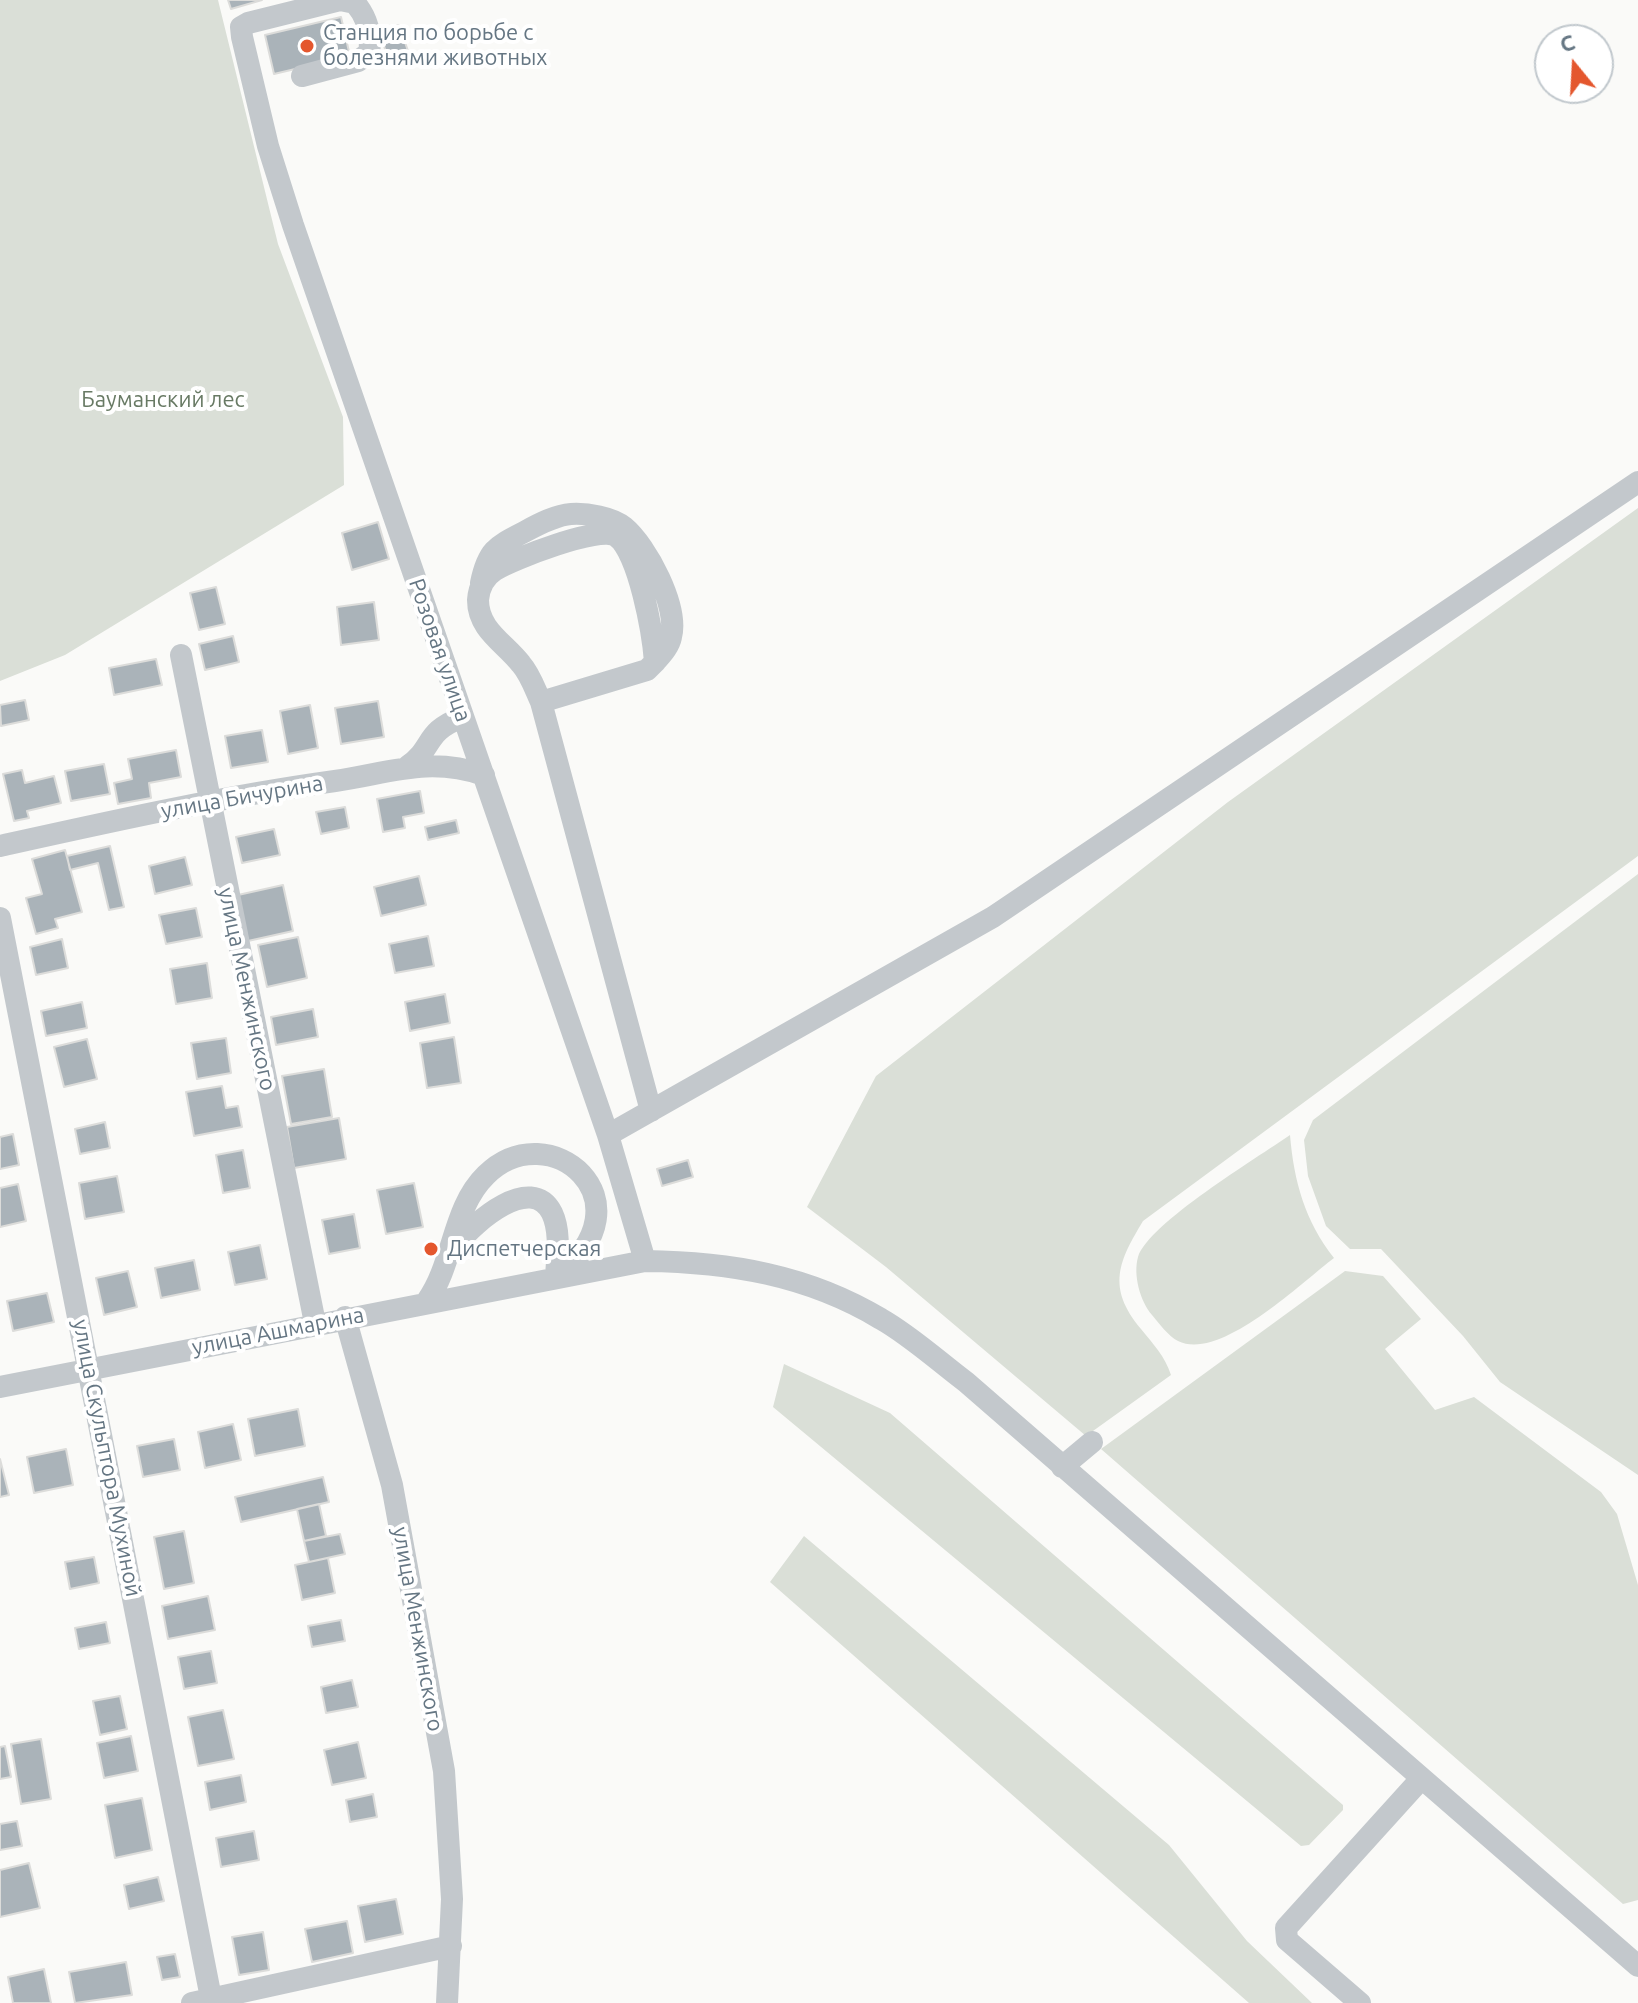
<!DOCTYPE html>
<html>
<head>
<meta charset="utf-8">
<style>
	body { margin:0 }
	#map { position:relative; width:1638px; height:2003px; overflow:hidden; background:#fafaf8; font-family:Ubuntu,sans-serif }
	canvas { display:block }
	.north { position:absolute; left:1534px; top:24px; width:80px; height:80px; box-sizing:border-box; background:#fff; border:2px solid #c1c8cd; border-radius:50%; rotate:342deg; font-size:22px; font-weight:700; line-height:32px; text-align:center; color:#657683 }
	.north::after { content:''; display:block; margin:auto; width:28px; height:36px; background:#e4572e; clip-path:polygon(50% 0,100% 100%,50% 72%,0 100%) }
</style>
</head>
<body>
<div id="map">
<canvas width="1638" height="2003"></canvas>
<div class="north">С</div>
</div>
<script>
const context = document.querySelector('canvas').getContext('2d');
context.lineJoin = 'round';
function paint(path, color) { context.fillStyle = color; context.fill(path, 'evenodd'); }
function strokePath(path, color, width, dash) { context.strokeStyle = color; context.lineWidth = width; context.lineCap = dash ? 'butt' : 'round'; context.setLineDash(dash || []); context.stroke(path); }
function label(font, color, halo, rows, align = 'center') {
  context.font = font + ' Ubuntu,sans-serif'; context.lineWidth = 8; context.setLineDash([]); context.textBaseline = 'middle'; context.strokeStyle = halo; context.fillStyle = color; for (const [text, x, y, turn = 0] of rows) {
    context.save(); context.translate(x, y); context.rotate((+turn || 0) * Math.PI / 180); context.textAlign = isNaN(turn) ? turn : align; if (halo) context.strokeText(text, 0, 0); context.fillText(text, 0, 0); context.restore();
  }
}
const green = new Path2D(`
	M0 0H218L278 244 343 417 344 485 65 655 0 681Z
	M1638 508V856L1143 1221C1119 1261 1106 1287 1141 1329 1153 1344 1165 1356 1171 1375L1086 1436 886 1267 807 1207 876 1076 1228 802Z
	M1638 874V1475L1500 1382 1463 1336 1381 1249H1350L1326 1226 1308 1176 1304 1140 1313 1120Z
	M1290 1135C1294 1182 1305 1221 1334 1258 1301 1283 1220 1362 1178 1341 1169 1337 1158 1322 1152 1315 1140 1301 1133 1275 1138 1257 1149 1223 1257 1158 1290 1135Z
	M1345 1271 1383 1276 1421 1319 1385 1349 1435 1410 1474 1397 1601 1492 1617 1514 1638 1585V1900L1623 1904 1101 1449Z
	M784 1364 890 1413 1343 1805V1810L1309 1845 1301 1846 773 1407Z
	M804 1536 1169 1845 1247 1941 1312 2003H1249L770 1582Z`);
const building = new Path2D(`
	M228 0H262L231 9Z
	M341 17 350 56 274 74 265 35Z
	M399 25 408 51 388 58 379 31Z
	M378 522 389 559 352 570 342 533Z
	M216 587 225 624 199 630 190 593Z
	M374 602 379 640 341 645 337 607Z
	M233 636 239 662 205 670 199 644Z
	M156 659 162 685 114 695 109 668Z
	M25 700 29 720 1 726 0 705Z
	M378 701 384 737 341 744 335 708Z
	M310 705 318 748 288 754 280 711Z
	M262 730 268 762 231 768 225 736Z
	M176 750 181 777 149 783 151 798 118 804 114 783 132 779 128 759Z
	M104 764 110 794 71 801 65 771Z
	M22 770 25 783 54 776 61 803 27 811 29 818 14 821 3 774Z
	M420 791 424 813 403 817 405 828 383 832 377 799Z
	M345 807 349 828 321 834 316 812Z
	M456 820 459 833 428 840 425 827Z
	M274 829 280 855 242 863 236 837Z
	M110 846 124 907 109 910 98 863 70 870 67 856Z
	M65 850 82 912 55 919 58 928 36 934 26 898 42 894 32 859Z
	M185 857 192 885 155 894 149 866Z
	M419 876 426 905 381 916 374 887Z
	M283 885 293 931 248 941 238 895Z
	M196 908 202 937 166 944 159 915Z
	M428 936 434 966 395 973 389 944Z
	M298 937 307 978 267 987 258 945Z
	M62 939 68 968 36 975 30 947Z
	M207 963 212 998 176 1004 170 969Z
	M445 994 450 1023 410 1031 405 1002Z
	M82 1002 87 1028 46 1036 41 1011Z
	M313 1009 318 1037 276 1045 271 1017Z
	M454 1037 461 1083 427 1088 420 1043Z
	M226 1038 231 1073 197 1079 191 1043Z
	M87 1039 97 1079 64 1087 54 1047Z
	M324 1069 332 1117 291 1124 282 1076Z
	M222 1086 226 1108 238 1106 242 1127 194 1136 186 1092Z
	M339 1118 346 1159 294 1168 287 1127Z
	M105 1122 110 1148 80 1154 75 1129Z
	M13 1134 19 1165 0 1169V1137Z
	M243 1150 250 1188 223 1193 216 1155Z
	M688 1160 693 1177 662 1186 657 1169Z
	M117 1176 124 1212 85 1219 79 1183Z
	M414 1183 423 1227 386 1234 377 1190Z
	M18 1184 26 1221 0 1227V1188Z
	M354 1214 360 1248 329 1254 322 1220Z
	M260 1245 267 1279 235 1285 228 1252Z
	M194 1260 200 1290 161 1298 155 1268Z
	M128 1271 137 1307 104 1315 96 1278Z
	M47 1293 54 1322 13 1331 7 1301Z
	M298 1409 305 1446 255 1456 248 1419Z
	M233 1424 241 1460 205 1468 198 1432Z
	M174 1439 180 1470 143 1477 137 1446Z
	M66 1449 73 1485 34 1493 27 1457Z
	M0 1459 9 1495 0 1497Z
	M323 1477 329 1502 241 1522 235 1497Z
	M319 1504 326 1536 304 1541 297 1509Z
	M184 1531 194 1583 164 1589 154 1537Z
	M340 1534 345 1554 309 1562 304 1541Z
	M94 1557 99 1583 70 1589 65 1562Z
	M328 1558 335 1593 302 1600 295 1565Z
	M208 1596 215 1630 168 1639 162 1606Z
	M341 1620 345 1641 312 1647 308 1626Z
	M106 1622 110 1643 79 1649 75 1628Z
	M211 1651 217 1683 184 1689 178 1657Z
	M352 1680 358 1707 326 1713 321 1687Z
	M120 1696 127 1729 100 1735 93 1701Z
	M223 1710 234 1759 198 1766 188 1717Z
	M131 1736 138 1771 104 1778 97 1743Z
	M41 1739 51 1799 21 1804 11 1744Z
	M358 1742 366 1778 332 1785 324 1750Z
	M5 1746 11 1777 0 1779V1747Z
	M241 1775 246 1802 210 1810 205 1782Z
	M373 1794 377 1817 350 1822 346 1800Z
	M142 1798 152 1850 115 1858 105 1805Z
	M17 1821 22 1846 0 1850V1824Z
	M254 1831 259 1860 221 1867 216 1838Z
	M29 1863 40 1908 0 1917V1870Z
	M158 1877 164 1901 129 1909 124 1885Z
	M396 1899 403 1934 365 1942 358 1906Z
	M347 1921 353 1953 312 1962 305 1929Z
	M263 1932 269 1970 239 1975 232 1937Z
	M175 1954 180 1977 162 1980 157 1957Z
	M126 1962 132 1995 75 2003 69 1972Z
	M44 1969 51 2003H13L8 1977Z`);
const minor = new Path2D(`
	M302 76 358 61 369 53C372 35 367 17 355 3L340 0 248 23 241 27 242 37 268 146 293 225 608 1135 645 1261
	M481 583C488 549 497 546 526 531 539 524 556 515 571 514 587 513 612 517 624 527 647 546 679 607 671 637 669 647 661 655 655 662
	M181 655 315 1323
	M541 702 647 670 655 662C653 635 639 551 616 536 600 525 513 559 495 570 484 577 479 587 478 600 478 630 505 643 521 664 530 674 535 689 541 702L651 1111
	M408 766C435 747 423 732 463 717
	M0 846C113 821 220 797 335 781 390 773 428 756 484 775
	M0 918 212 2003
	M608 1135 993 917 1638 482
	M458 1243C474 1223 531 1172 552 1213 561 1232 557 1257 556 1277
	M427 1301C454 1263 452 1208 486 1175 549 1113 654 1201 557 1276
	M345 1317 392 1485 444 1771 452 1899 447 2003
	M0 1387 645 1261C729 1262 808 1275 881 1319 911 1336 938 1361 966 1382L1638 1966
	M1062 1467 1092 1442
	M192 2003 451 1946
	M1360 2003 1287 1940 1286 1928 1420 1780`);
const markers = [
	[307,46,8,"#e4572e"],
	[431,1249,8,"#e4572e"]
];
const poiNames = [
	["Станция по борьбе с",323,33],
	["болезнями животных",323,58],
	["Диспетчерская",447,1249]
];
const parkNames = [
	["Бауманский лес",163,400]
];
const streetNames = [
	["Розовая улица",440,650,71],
	["улица Бичурина",242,797,-10],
	["улица Менжинского",247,989,78],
	["улица Ашмарина",278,1331,-11],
	["улица Скульптора Мухиной",107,1458,79],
	["улица Менжинского",418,1629,80]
];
paint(green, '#dadfd7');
paint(building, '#aab3b9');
strokePath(building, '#dcdcda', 2);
strokePath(minor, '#c3c8cc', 22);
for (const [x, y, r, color] of markers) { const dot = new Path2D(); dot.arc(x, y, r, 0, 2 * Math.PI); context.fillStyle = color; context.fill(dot); strokePath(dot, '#fff', 3); }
label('22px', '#657683', '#fff', poiNames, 'left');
label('22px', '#687a64', '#fff', parkNames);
label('22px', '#657683', '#fff', streetNames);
</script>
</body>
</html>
